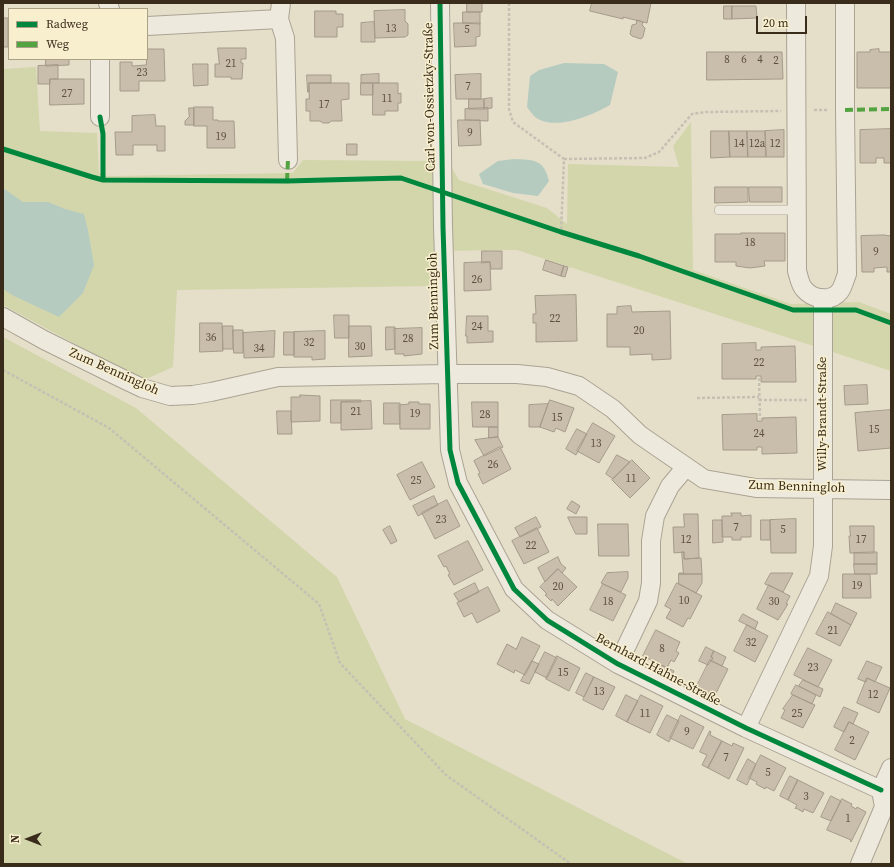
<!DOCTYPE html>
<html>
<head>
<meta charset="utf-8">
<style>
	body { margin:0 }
	#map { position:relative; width:894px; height:867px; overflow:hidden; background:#e5dfca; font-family:"Source Serif 4",serif }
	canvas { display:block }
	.frame { position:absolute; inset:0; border:4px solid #392c1b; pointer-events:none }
	.legend { position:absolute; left:8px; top:8px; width:140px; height:52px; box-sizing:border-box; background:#f8efce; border:1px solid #aca186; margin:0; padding:5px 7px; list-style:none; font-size:12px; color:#392c1b }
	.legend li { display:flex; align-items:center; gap:8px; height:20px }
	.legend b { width:20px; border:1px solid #aca186 }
	.north { position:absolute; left:8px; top:819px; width:40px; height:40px; -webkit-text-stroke:3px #f8efce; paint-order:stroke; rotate:270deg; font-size:11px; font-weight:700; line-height:16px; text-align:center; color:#392c1b }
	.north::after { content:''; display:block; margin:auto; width:14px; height:18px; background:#392c1b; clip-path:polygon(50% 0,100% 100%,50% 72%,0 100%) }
	.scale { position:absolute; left:756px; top:16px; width:51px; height:18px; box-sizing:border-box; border:2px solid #392c1b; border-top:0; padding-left:5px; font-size:12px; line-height:14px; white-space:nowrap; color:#392c1b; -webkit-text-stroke:3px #f8efce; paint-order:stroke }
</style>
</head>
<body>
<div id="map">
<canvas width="894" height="867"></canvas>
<div class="frame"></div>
<ul class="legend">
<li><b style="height:5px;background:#00873e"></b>Radweg</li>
<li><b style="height:5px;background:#53a440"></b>Weg</li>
</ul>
<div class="north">N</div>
<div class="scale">20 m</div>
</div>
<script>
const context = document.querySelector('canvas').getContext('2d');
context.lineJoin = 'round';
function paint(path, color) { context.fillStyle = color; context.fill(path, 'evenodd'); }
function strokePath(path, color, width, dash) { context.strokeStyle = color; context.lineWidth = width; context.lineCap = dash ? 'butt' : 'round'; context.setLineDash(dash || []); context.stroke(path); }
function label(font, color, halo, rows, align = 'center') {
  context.font = font + ' "Source Serif 4",serif'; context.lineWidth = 3; context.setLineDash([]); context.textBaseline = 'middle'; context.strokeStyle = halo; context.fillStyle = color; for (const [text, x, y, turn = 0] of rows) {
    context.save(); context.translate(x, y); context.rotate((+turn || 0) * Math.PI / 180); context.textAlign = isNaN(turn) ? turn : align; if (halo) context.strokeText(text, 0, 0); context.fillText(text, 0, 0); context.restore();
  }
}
const green = new Path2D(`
	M36 67 40 131 97 133 99 173 108 176 293 173 303 160 438 161 453 170 459 180 547 208 567 224 568 164 679 167 673 146 691 122 693 270 791 304 859 302 891 314V371L517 250 433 251 434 286 177 290 173 367 146 379 127 372 3 305V69Z
	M3 337 136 408 337 577 405 719 688 864H3Z`);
const water = new Path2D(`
	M564 63 604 64 618 72 610 105C592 115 559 130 538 119 534 117 530 111 527 107L530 76 539 70Z
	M514 159C534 160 544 159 549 181L538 196 513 193 483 184 479 174 498 161Z
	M3 188 23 202H48L65 209 84 214 88 230 94 265 83 293 59 317 14 296 3 289Z`);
const building = new Path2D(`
	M467 3H482V12H467Z
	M592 3H651L647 23 623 17V19L590 11Z
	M724 6H732V19H724Z
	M732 6H756L757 18 732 19Z
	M405 10V21L408 24V35L405 37 375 38 374 11Z
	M315 11H336V14H343V27H337V37H315Z
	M463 12H480V24L463 23Z
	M3 18H8V47H3Z
	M637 20 643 22 642 25 645 28 643 37 641 39 632 36 630 34 632 25 636 24Z
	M374 22 375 42H361V23Z
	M454 23H480V36L476 37V46L455 47Z
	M218 48H246V59H241V63H243L242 79H231V77H215V64H219Z
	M147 49H164L165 81H139V91H120V62H132V66L146 65Z
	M879 49V52H891V88H857V52H870V50Z
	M707 52H782L783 79 707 80Z
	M46 59H69V65L46 66Z
	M193 64H208V85L194 86Z
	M58 65V79H50V84H38V66Z
	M379 74V83H361V75Z
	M481 74V99H456L455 75Z
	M307 75H331V83H309V92H308Z
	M50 79H84V104L50 105Z
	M309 83H349V99L341 100 342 121H331L329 123H323L320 121H310V111H306V99H309Z
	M361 83H373V95H361Z
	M373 83H398V94L401 93V103H398V111H385V115H373Z
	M492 98V108L484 109V99Z
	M469 99H484V109H469Z
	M194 107H213V120H218V121H234L235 148H207V126H194Z
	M189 108H194V125H185V121L189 117Z
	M488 108V121L465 120V109Z
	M155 115 156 126H165V151H157V145H133V155H116L115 132H132V116Z
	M458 120H480L481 145 459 146Z
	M891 129V163H884V158H876V163H860V130Z
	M784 130V157H766L765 131Z
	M711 131H729L730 157 711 158Z
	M729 131H747L748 157H730Z
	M747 131H765L766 157H748Z
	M347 144H357V155H347Z
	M715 187H748V202L715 203Z
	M749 187H782V202H750Z
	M741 233H785V261H764L765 266 750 268 736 266V262H715V234H741Z
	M884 235 891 236V272H887V267L874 268V272H862L861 236Z
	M482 251H502V269H491L490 262 482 263Z
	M546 260 564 266 561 276 543 270Z
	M490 262 491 290 464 291V263Z
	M564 266 568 267 565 277 561 276Z
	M576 295 577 341 536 342V323H533V314H536L535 296Z
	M631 306 632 312 670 311 671 359 652 360V354L630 355V347H607V314H617V307Z
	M334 315H349V338H335Z
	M467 316H488V331H493V342L467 343V336H466Z
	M200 323H222L223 351 200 352Z
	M223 326H233V349H223Z
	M349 326H371L372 356 349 357Z
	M386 327H395V349L386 350Z
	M422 328V354L404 356V354H395L394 329Z
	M233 330H243V353H234Z
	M275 331 274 357 244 358 243 333Z
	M325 331V359L312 360V357H294V332Z
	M284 332H294V355H284Z
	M756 343V350H761V347L795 346 796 382H761V376H756V379H722V344Z
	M867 385 868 404 845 405 844 386Z
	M300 395 320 396V421L291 422V397H300Z
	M331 400H361V402H341V423H331Z
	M550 400 574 408 565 432 556 428 554 432 540 427Z
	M371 401 372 429 341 430V402Z
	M409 402H419V404H430V429H400L399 405 409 404Z
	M472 402H498V427H473Z
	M384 403H400V424H384Z
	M548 404 540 427H529V405Z
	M891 410V448L858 451 855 413Z
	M277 411H291L292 434H278Z
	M757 414V421H762V418L796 417 797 453 762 454V447H757V450H723L722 415Z
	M593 423 615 436 599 463 577 451Z
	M489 427H498V437L489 438Z
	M577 429 587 434 576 455 566 449Z
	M498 437 503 447 484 456 475 440Z
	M500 447 511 469 483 484 478 474 480 473 474 461Z
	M617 455 630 462 613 479 606 474Z
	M632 460 650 478 630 498 612 480Z
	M422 462 435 487 410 500 397 475Z
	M434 496 438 505 418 516 413 506Z
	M447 500 460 526 435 539 422 513Z
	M572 501 580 506 576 514 567 509Z
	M731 513H741V516L751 515V537H741V540H732V537H722V516H732Z
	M684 514H698L699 558 684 559V552L674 553 673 527H684Z
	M536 517 541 527 520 537 515 528Z
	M568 517H587V534H576Z
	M796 519V553H771L770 520Z
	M713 520H722L723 542 713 543Z
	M761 520H770V540H761Z
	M598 524H628L629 556H599Z
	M390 526 397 541 391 544 383 530Z
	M850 526H874V553H850L849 536H850Z
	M537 528 549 552 524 564 512 541Z
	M468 541 483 570 454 585 448 575 450 574 446 566 444 567 438 556Z
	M682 552H684V559L701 558 702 574H679V573H683Z
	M874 552H877V564H854V553Z
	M558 557 561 564 566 568 562 573 558 569 545 582 538 568Z
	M854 564H877V574H855Z
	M558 569 577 587 558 606 552 599 551 601 545 595 547 594 540 587Z
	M628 572V578L621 592 601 583 607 573Z
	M771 573H793L783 592 765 584Z
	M679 574H702V583L696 593 679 584Z
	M843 574H870L871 598H843Z
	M475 583 479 592 459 602 454 594Z
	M677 583 702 596 690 619 688 618 683 627 666 618 671 609 665 606Z
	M603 584 626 595 613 621 590 610Z
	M769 585 790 596 786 604H788L778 620 757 609Z
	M488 587 500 611 477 623 472 613 464 617 457 603Z
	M836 603 857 613 851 625 831 614Z
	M828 612 851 625 840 646 816 634Z
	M743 614 758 622 755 629 739 621Z
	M747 625 768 636 755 662 734 651Z
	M656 630 680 642 676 651 679 653 674 662 671 660 667 668 643 656Z
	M522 637 540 646 525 675 515 670 514 673 497 664 507 644 516 649Z
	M706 647 714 651 711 657 713 658 708 665 699 661Z
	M808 648 832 660 818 687 794 675Z
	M714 651 726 657 722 666 711 661 713 658 711 657Z
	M545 652 557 658 547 678 535 672Z
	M557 656 580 668 569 691 546 679Z
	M710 660 728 669 713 699 695 690Z
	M532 661 539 664 529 684 521 681Z
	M653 661 674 671 668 682 648 671Z
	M867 661 882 667 875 682 867 678 866 682 858 679Z
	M586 673 594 677 584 697 576 693Z
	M594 677 615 687 603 710 583 700Z
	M867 678 890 688 879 713 857 703Z
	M803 680 823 689 820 697 799 686Z
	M796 685 816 695 812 704 791 694Z
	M626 695 638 701 627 722 616 716Z
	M641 695 663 706 650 733 627 722Z
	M793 695 815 705 803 728 781 718 785 710 783 709Z
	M844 707 858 713 853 724 849 722 844 732 834 727Z
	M667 715 679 721 669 742 657 735Z
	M681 715 704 727 693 749 670 738Z
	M849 722 869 732 855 760 835 750Z
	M710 731 711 732 710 735 722 741 708 768 702 765 707 755 700 752Z
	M722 741 732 746 733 743 744 748 729 779 708 768Z
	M761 755 786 768 774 791 766 787 765 789 756 784 757 782 749 778Z
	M748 759 756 764 747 785 737 780Z
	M790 776 798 780 788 800 780 796Z
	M798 780 824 793 813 813 804 809 803 812 796 808 795 809 797 805 788 800Z
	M831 796 841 801 831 821 821 817Z
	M842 799 852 804 851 806 856 809 857 807 866 812 851 842 850 841 851 840 827 830Z`);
const path = new Path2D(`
	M509 3V109L513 122 564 159 561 232
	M814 110H829
	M564 159 645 158 659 152 692 114 706 112 781 111
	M3 370 109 428 319 604 340 663 446 775 571 864
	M759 378 760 419
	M697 398 759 397
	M759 400H807`);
const service = new Path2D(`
	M719 210H797`);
const minor = new Path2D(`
	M108 3 110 9
	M440 3 443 227 450 450 458 483 514 589 547 620 618 664 746 728 881 790
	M796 3 797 271C799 277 800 285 804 289 812 299 831 303 840 291 843 287 845 279 847 274L845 110V3
	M279 19 285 38 288 160
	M147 26 279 19 281 3
	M100 59V117
	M3 317 44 340 119 377 142 388 170 396 193 395 211 392 278 377 447 374H517L547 377 579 386 613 409 640 435 704 479 756 488 891 490
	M618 664 648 601 651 583V541L655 516 670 486 686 467
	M746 728 819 576 823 546V298
	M860 864 884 807 881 790 891 768`);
const quiet = new Path2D(`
	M845 110 891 109
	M287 181 288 160`);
const cycleway = new Path2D(`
	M440 3 443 227 450 450 458 483 514 589 547 620 618 664 746 728 881 790
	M100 117 103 134V180
	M3 149 92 177 103 180 287 181 401 178 561 232 639 256 793 310H856L891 323`);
const numberNames = [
	["13",391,29],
	["5",467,30],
	["8",727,60],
	["6",744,60],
	["4",760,60],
	["2",776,61],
	["21",231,64],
	["23",142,73],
	["7",468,87],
	["27",67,94],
	["11",387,99],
	["17",324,105],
	["9",470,133],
	["19",221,137],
	["14",739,144],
	["12a",757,144],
	["12",775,144],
	["18",750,243],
	["9",876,252],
	["26",477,280],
	["22",555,319],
	["24",477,327],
	["20",639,331],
	["36",211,338],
	["28",408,339],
	["32",309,343],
	["30",360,347],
	["34",259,349],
	["22",759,363],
	["21",356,412],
	["19",415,414],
	["28",485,415],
	["15",557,418],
	["15",874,430],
	["24",759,434],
	["13",596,444],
	["26",493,465],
	["11",631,479],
	["25",416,481],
	["23",441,520],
	["7",736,528],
	["5",783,530],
	["12",686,540],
	["17",861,540],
	["22",531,546],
	["19",857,586],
	["20",558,587],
	["10",684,601],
	["18",608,602],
	["30",774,602],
	["21",833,631],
	["32",751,643],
	["8",662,649],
	["23",813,668],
	["15",563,673],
	["13",599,692],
	["12",873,695],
	["11",645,714],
	["25",797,714],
	["9",687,732],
	["2",852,741],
	["7",726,758],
	["5",768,773],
	["3",806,797],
	["1",848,819]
];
const streetNames = [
	["Carl-von-Ossietzky-Straße",430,97,-91],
	["Zum Benningloh",434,301,-91],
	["Zum Benningloh",114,372,24],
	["Willy-Brandt-Straße",823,414,-90],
	["Zum Benningloh",797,487,2],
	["Bernhard-Hahne-Straße",658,670,28]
];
paint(green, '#d3d6ab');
paint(water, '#b6cbc0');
paint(building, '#c9bdab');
strokePath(building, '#a59a89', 1);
strokePath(service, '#aaa394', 10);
strokePath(minor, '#aaa394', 20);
strokePath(path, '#c5c0b3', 2.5, [3, 2]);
strokePath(service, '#ede9dc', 9);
strokePath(minor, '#ede9dc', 18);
strokePath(quiet, '#53a440', 4, [8, 4]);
strokePath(cycleway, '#00873e', 5);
label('11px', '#5d503f', null, numberNames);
label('13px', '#392c1b', '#f8efce', streetNames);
</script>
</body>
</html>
